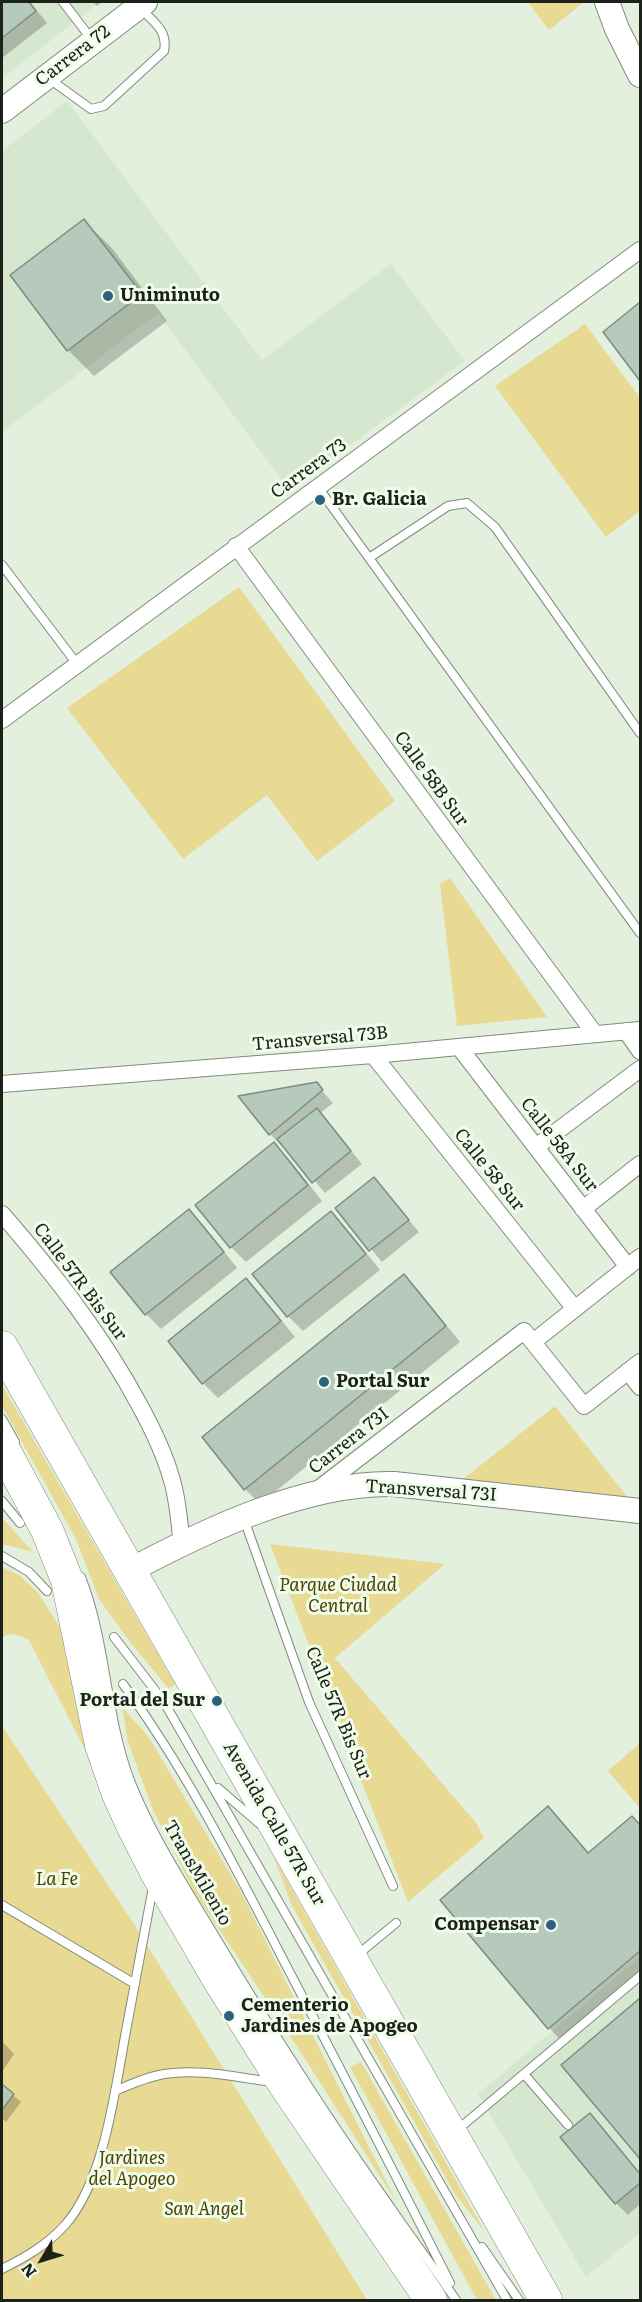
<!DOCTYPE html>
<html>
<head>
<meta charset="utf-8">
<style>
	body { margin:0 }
	#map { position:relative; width:642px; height:2302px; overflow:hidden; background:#e3f0de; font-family:Literata,serif }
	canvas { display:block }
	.frame { position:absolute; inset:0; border:3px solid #1c211a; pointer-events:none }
	.north { position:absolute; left:12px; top:2230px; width:60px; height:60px; -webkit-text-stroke:4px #f0fdeb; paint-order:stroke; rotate:232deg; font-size:16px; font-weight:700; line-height:24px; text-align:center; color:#1c211a }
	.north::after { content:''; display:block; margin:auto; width:21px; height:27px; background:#1c211a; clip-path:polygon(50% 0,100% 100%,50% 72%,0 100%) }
</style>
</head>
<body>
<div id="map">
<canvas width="642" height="2302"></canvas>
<div class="frame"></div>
<div class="north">N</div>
</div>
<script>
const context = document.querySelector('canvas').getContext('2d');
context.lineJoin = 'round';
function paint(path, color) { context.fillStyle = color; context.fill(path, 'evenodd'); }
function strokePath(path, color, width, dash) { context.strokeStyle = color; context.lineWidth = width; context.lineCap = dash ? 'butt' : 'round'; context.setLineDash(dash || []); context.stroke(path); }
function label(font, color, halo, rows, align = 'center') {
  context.font = font + ' Literata,serif'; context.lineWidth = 6; context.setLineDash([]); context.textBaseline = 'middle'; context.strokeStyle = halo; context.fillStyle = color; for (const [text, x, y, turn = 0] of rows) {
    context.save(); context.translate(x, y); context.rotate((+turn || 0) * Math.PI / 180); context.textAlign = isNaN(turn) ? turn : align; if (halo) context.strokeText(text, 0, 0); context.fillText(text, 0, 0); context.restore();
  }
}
const built = new Path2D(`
	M2 2H100L2 78Z
	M67 101 262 360 391 264 465 361 289 490 158 313 2 432V151Z
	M640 1957V2233L586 2277 478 2094Z`);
const green = new Path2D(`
	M528 2H584L549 30Z
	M585 324 640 398V511L606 537 495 386Z
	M239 587 395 801 317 861 267 795 183 859 67 708Z
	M450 878 547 1017 457 1026 440 884Z
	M2 1385 175 1684 169 1689 130 1642 99 1599 76 1539 2 1406Z
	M555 1406 633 1504 462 1480Z
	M2 1518 33 1552 2 1544Z
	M270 1544 445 1564 335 1658 476 1823 484 1838 408 1902Z
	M2 1567 19 1575 38 1593 62 1630 90 1760 29 1640C20 1635 10 1631 2 1638Z
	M122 1707 148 1736 241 1892 397 2203 289 2034 195 1893 153 1810 128 1742Z
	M2 1726 134 1924 367 2300H2Z
	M640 1743V1806L639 1807 608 1771Z
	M273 1856 485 2232 455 2194 292 1906Z
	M361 2062 496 2300H477L350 2067Z`);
const shadow = new Path2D(`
	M2 2H30L47 23 2 58Z
	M93 2H102L97 6Z
	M84 221 111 247 167 321 94 376 68 350Z
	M640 304V378L605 332Z
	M316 1084 333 1103 320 1113 362 1164 325 1193 283 1144 281 1145 270 1134Z
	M274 1144 289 1159 322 1201 246 1262 231 1247Z
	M374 1179 419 1232 382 1262 337 1208Z
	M189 1211 204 1226 237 1268 161 1329 146 1314Z
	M331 1213 346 1228 380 1270 303 1331 288 1316Z
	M404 1276 419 1291 460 1342 260 1504 245 1489Z
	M246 1280 261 1295 295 1337 218 1398 203 1383Z
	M632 1818 640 1826V1979L564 2043 549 2028 563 1823 590 1854Z
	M640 2000V2157L563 2065Z
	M2 2041 14 2054 2 2072Z
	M2 2086 21 2102 6 2122 2 2118Z
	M590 2115 640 2173V2204L628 2215 616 2203Z`);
const building = new Path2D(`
	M2 2H29L36 11 2 38Z
	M84 219 142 294 67 351 10 275Z
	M640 302V381L603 332Z
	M317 1082 323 1090 269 1135 238 1096Z
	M317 1108 351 1151 312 1183 277 1139Z
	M274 1142 308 1185 230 1248 195 1205Z
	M374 1177 409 1220 369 1251 335 1208Z
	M189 1209 224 1252 145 1315 110 1272Z
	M331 1211 366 1254 287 1317 252 1274Z
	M404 1274 446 1326 244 1490 202 1437Z
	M246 1278 281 1321 202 1384 168 1341Z
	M548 1806 588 1853 632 1816 640 1825V1951L548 2029 440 1900Z
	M640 1998V2159L561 2065Z
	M2 2084 14 2094 2 2110Z
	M590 2113 640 2174V2183L615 2204 560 2137Z`);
const lane = new Path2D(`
	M63 2 93 41
	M48 78 91 109 104 106 164 51C168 31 155 23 141 9
	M317 486 640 933
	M369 558 448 506 467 503 495 527 640 733
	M2 565 77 664
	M2 1419 15 1442
	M2 1501 20 1523
	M244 1519 309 1702 393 1886
	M2 1556 29 1572 47 1591
	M81 1577C107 1643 105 1717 131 1783 153 1838 186 1888 216 1938 271 2030 329 2121 391 2208 412 2239 435 2269 456 2300
	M114 1637 164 1702 507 2300
	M123 1684C187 1771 237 1871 287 1967 342 2072 397 2177 450 2283
	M218 1788 261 1825
	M2 1905 135 1984
	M356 1956 396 1923
	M524 2074 568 2125
	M115 2091C131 2084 147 2077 164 2074 200 2068 238 2078 273 2082
	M456 2131 640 1976
	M482 2247 519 2300
	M2 2269C26 2257 47 2245 65 2225 105 2180 115 2089 126 2031 135 1983 144 1935 153 1887`);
const street = new Path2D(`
	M236 546 595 1034
	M2 720 640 250
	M626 1031 640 1051
	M459 1047 628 1267
	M373 1055 575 1309
	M2 1084 373 1055 640 1030
	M536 1147 640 1069
	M583 1209 640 1164
	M2 1214C54 1274 102 1335 140 1406 152 1428 164 1453 171 1477 178 1498 179 1522 182 1544
	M533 1342 640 1257
	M628 1371 640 1387
	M317 1490 524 1331 584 1406 640 1362`);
const secondary = new Path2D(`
	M607 2 617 29 640 75
	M2 111 145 2
	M129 1571C206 1530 306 1482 394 1484L640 1511`);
const highway = new Path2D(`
	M2 1347 546 2300
	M2 1446 47 1530 67 1580 101 1745 118 1794 133 1827 156 1872 217 1977 284 2084 431 2300`);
const markers = [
	[108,296,6,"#2f617f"],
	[320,500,6,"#2f617f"],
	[324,1382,6,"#2f617f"],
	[217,1701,6,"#2f617f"],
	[551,1925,6,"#2f617f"],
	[229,2016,6,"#2f617f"]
];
const streetNames = [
	["Carrera 72",73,56,-37],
	["Carrera 73",309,469,-36],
	["Calle 58B Sur",431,779,54],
	["Transversal 73B",320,1039,-5],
	["Calle 58A Sur",559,1145,52],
	["Calle 58 Sur",489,1170,51],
	["Calle 57R Bis Sur",80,1282,53],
	["Carrera 73I",349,1441,-38],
	["Transversal 73I",431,1491,4],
	["Calle 57R Bis Sur",338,1713,67],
	["Avenida Calle 57R Sur",274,1824,60],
	["TransMilenio",197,1873,60]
];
const poiNames = [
	["Uniminuto",120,296],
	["Br. Galicia",332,500],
	["Portal Sur",336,1382],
	["Portal del Sur",205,1701,"right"],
	["Compensar",539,1925,"right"],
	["Cementerio",241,2006],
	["Jardines de Apogeo",241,2027]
];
const parkNames = [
	["Parque Ciudad",338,1586],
	["Central",338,1607],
	["La Fe",57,1880],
	["Jardines",132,2159],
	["del Apogeo",132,2180],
	["San Angel",204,2210]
];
paint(built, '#d5e7cf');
paint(green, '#e8d993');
paint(shadow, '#0003');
paint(building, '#b5c9bc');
strokePath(building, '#7b8d81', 1.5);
strokePath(lane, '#808c7b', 10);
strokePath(street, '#808c7b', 18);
strokePath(secondary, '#808c7b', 26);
strokePath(highway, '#808c7b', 33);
strokePath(lane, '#fff', 8);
strokePath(street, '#fff', 16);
strokePath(secondary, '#fff', 24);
strokePath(highway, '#fff', 32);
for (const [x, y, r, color] of markers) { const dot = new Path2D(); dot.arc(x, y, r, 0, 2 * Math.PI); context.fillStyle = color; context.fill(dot); strokePath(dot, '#f0fdeb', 2); }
label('18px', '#1c211a', '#f0fdeb', streetNames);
label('bold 18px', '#1c211a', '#f0fdeb', poiNames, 'left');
label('italic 18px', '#4e4200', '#f0fdeb', parkNames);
</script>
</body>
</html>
